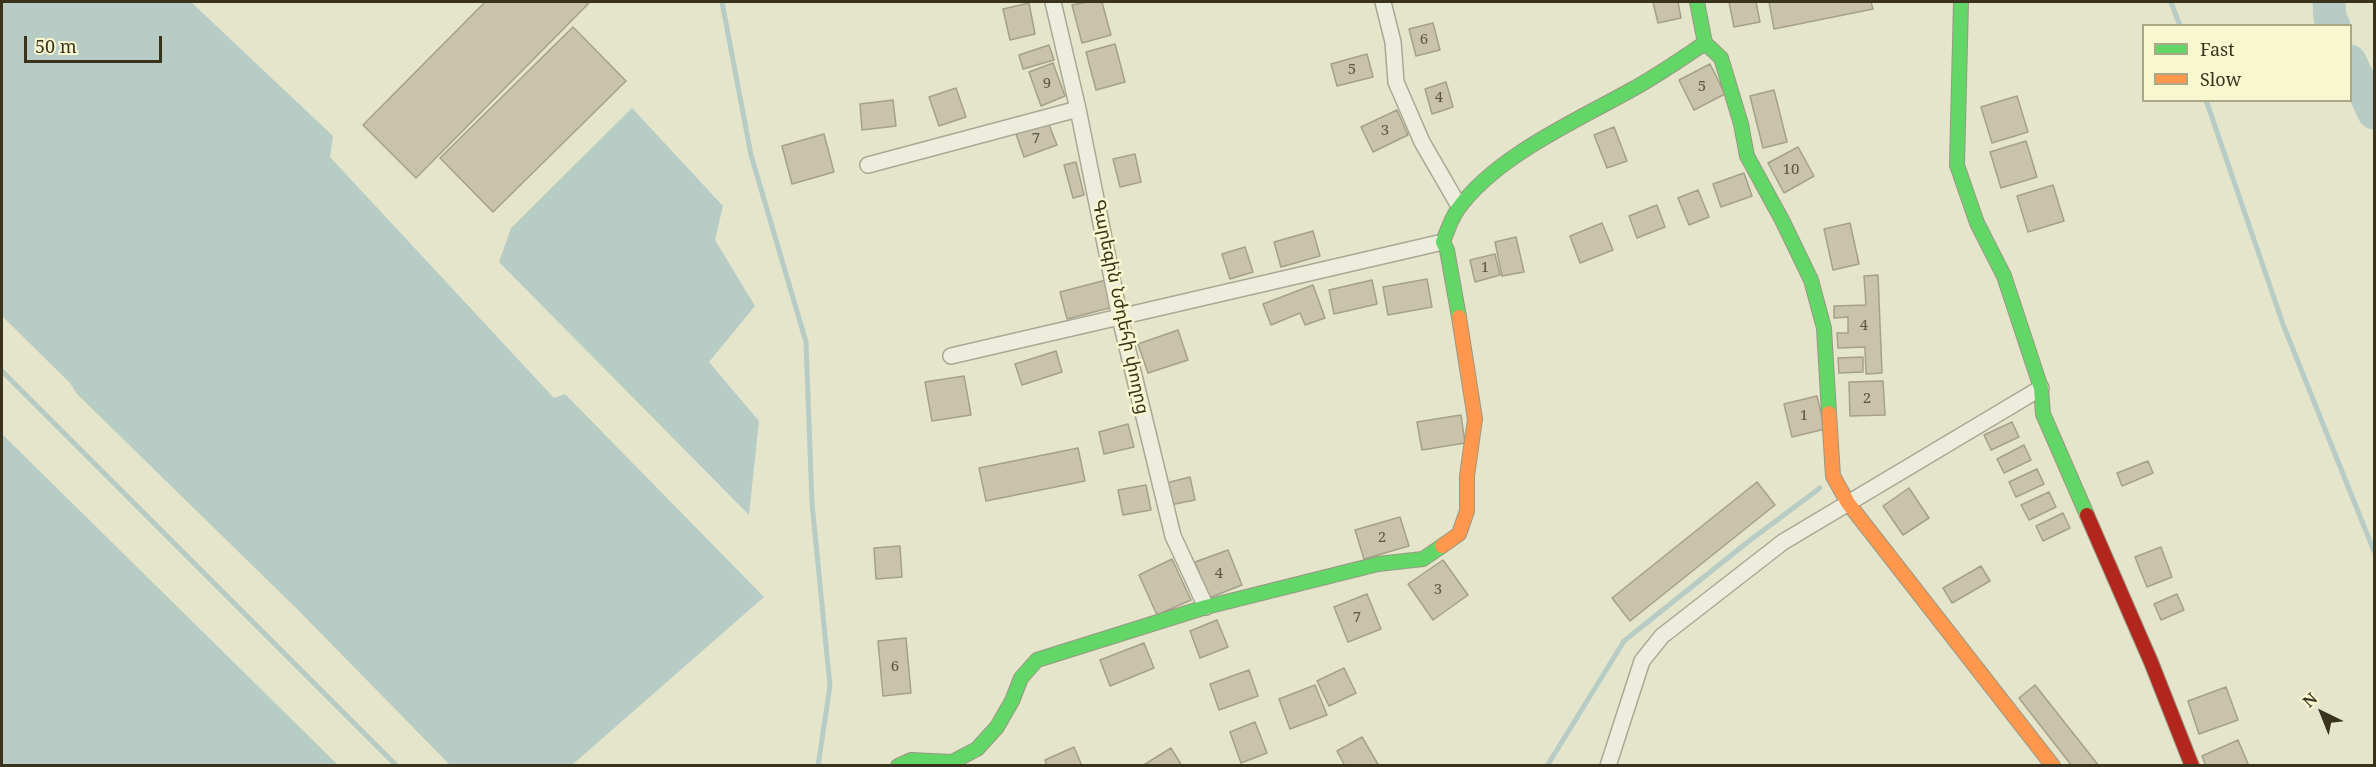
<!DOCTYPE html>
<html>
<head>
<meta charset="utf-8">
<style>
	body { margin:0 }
	#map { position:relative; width:2376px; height:767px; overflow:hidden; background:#e5e5cb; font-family:"Noto Serif",serif }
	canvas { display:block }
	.frame { position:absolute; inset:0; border:3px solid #39321c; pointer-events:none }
	.legend { position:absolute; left:2142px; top:24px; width:210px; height:78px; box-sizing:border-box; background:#f7f7d0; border:2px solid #aba888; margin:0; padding:8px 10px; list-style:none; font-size:18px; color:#39321c }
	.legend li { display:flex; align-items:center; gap:12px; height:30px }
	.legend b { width:30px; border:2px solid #aba888 }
	.north { position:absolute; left:2292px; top:683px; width:60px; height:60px; -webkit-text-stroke:4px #f7f7d0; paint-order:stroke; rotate:317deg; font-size:16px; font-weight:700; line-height:24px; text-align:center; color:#39321c }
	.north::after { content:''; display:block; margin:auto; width:21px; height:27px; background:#39321c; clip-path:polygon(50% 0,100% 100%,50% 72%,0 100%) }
	.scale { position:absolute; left:24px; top:36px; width:138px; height:27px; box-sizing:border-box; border:3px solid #39321c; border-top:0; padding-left:8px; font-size:18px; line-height:21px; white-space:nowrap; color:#39321c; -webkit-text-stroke:4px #f7f7d0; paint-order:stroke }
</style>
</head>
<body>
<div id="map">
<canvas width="2376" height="767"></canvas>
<div class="frame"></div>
<ul class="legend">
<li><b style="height:8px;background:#63d668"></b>Fast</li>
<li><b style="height:8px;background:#ff974d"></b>Slow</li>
</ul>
<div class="north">N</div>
<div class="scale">50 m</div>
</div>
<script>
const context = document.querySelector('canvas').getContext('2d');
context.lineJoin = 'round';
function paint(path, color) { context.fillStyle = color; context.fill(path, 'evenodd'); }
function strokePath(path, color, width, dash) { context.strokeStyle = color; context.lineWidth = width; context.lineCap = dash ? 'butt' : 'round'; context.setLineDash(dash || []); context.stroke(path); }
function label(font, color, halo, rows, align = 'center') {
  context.font = font + ' "Noto Serif","Noto Sans Armenian",serif'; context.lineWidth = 5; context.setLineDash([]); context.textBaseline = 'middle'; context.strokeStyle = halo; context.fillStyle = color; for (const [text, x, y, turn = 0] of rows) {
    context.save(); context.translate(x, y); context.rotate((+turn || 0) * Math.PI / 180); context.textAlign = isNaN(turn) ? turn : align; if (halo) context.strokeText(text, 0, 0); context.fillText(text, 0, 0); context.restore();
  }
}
const water = new Path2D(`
	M2 2H191L333 136 330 157 554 398 565 394 764 597 572 765H450L299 611 77 394 70 383 2 316Z
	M632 108 723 206 715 240 755 306 709 362 759 421 749 515 499 262 511 228Z
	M2 434 338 765H2Z`);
const stream = new Path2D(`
	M722 2 751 155 806 342 812 503 830 686 818 766
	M2171 2 2180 26
	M2206 100 2284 327 2374 551
	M2 371 397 766
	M1547 766 1624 641 1749 541 1820 488`);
const river = new Path2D(`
	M2329 2 2330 18 2334 26
	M2350 61 2374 113`);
const building = new Path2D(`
	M485 2H590L416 178 363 125Z
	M1087 2H1102L1111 35 1082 43 1072 5Z
	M1653 2H1678L1681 18 1658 23Z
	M1729 2H1756L1760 22 1734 27Z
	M1769 2H1871L1873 9 1774 29Z
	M1029 3 1035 34 1010 40 1003 9Z
	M1433 23 1440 50 1416 56 1409 29Z
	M573 27 626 81 493 212 440 158Z
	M1115 44 1125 82 1096 90 1086 52Z
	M1049 45 1054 60 1023 69 1019 55Z
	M1367 54 1373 77 1337 86 1331 64Z
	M1053 63 1065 96 1041 106 1029 72Z
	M1710 64 1725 94 1694 110 1679 80Z
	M1446 82 1453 107 1432 114 1425 89Z
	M956 88 966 117 939 126 929 97Z
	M1774 90 1787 142 1763 148 1750 96Z
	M2017 96 2028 132 1992 143 1981 107Z
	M893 100 896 126 862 130 860 104Z
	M1397 110 1408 135 1373 152 1361 127Z
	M1048 122 1057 145 1024 157 1016 134Z
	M1614 127 1627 161 1607 168 1594 135Z
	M824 134 834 172 792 184 782 146Z
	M2026 141 2037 177 2001 188 1990 152Z
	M1798 147 1814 176 1784 193 1768 163Z
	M1135 154 1141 182 1120 187 1113 159Z
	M1076 162 1084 195 1073 198 1064 165Z
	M1744 173 1752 196 1721 207 1713 184Z
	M2053 185 2064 221 2028 232 2017 196Z
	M1698 190 1709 217 1689 225 1678 198Z
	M1657 205 1665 227 1637 238 1629 216Z
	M1602 223 1613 250 1580 263 1570 236Z
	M1850 223 1859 264 1833 270 1824 229Z
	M1313 231 1320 256 1281 267 1274 242Z
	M1516 237 1524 272 1502 276 1495 242Z
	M1245 247 1253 272 1230 279 1222 254Z
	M1495 254 1500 275 1475 282 1470 260Z
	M1878 275 1882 373 1866 374 1865 347 1838 348 1837 333H1848V317L1834 318V306L1866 305 1864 276Z
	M1427 279 1432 307 1388 315 1383 287Z
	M1106 280 1113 307 1067 319 1060 292Z
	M1372 280 1377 304 1334 314 1329 290Z
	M1313 285 1325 318 1305 325 1300 313 1271 325 1263 304Z
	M1178 330 1188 360 1148 373 1138 344Z
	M1056 351 1062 372 1022 385 1015 364Z
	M1863 357V372L1839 373 1838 358Z
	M964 376 971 415 932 421 925 382Z
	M1883 381 1885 415 1850 416 1849 382Z
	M1817 396 1825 429 1792 437 1784 404Z
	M1461 415 1465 443 1422 450 1417 422Z
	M2012 422 2019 437 1991 450 1984 435Z
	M1128 424 1134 447 1104 454 1099 432Z
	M2024 445 2031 460 2004 473 1997 459Z
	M1078 448 1085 481 986 501 979 468Z
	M2148 461 2153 473 2122 486 2117 473Z
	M2037 469 2044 484 2016 497 2009 482Z
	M1190 477 1195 500 1170 505 1166 483Z
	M1757 482 1775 505 1630 621 1612 598Z
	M1146 485 1151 510 1123 515 1118 490Z
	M1909 488 1929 518 1903 535 1883 506Z
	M2049 492 2056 507 2029 520 2021 505Z
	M2063 513 2070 528 2043 541 2036 526Z
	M1400 517 1409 546 1364 559 1355 530Z
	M900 546 902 577 876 579 874 548Z
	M2161 547 2172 577 2147 587 2135 557Z
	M1228 550 1242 585 1209 598 1195 562Z
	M1172 559 1191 600 1157 615 1139 575Z
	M1443 560 1468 595 1433 620 1408 584Z
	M1981 566 1990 581 1952 603 1943 588Z
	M1367 594 1381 629 1348 642 1334 607Z
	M2177 594 2184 610 2161 620 2154 604Z
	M1217 620 1228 647 1200 658 1190 631Z
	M906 638 911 693 883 696 878 641Z
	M1144 643 1154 668 1110 686 1100 660Z
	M1344 668 1356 693 1329 706 1317 681Z
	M1249 670 1258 696 1219 710 1210 684Z
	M1315 685 1327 715 1290 729 1279 699Z
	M2035 685 2099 766H2072L2019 698Z
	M2226 687 2238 720 2199 734 2188 701Z
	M1255 722 1267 753 1241 763 1230 732Z
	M1362 737 1379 766H1345L1337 751Z
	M2238 740 2249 766H2206L2202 756Z
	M1074 747 1082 766H1047L1045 760Z
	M1171 748 1182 766H1142Z`);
const street = new Path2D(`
	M1053 2 1078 109 1120 318 1173 536 1206 607
	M1383 2 1393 42 1396 82 1422 142 1459 206
	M868 165 1078 109
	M951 356 1443 242
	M1608 766 1642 661 1662 636 1783 542 2041 388`);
const fast = new Path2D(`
	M1697 2 1705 43 1721 58 1741 124 1747 156 1782 220 1811 280 1824 328 1829 413
	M1961 2 1957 165 1977 223 2004 276 2041 388 2043 414 2087 515
	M1459 317 1447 250 1443 242C1447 231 1451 219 1458 209 1496 156 1576 121 1631 90 1657 76 1681 59 1705 43
	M898 766 911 760 952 762 977 749 997 727 1012 701 1021 678 1037 660 1206 607 1378 564 1423 559 1442 546`);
const slow = new Path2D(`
	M1829 413 1833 476 1848 503 2053 766
	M1442 546 1459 534 1467 511V476L1475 419 1459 317`);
const jam = new Path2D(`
	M2087 515 2151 662 2192 766`);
const numberNames = [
	["6",1424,40],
	["5",1352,70],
	["9",1047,84],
	["5",1702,87],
	["4",1439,98],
	["3",1385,131],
	["7",1036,139],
	["10",1791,170],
	["1",1485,268],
	["4",1864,326],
	["2",1867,399],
	["1",1804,416],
	["2",1382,538],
	["4",1219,574],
	["3",1438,590],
	["7",1357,618],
	["6",895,667]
];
const streetNames = [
	["Գարեգին Նժդեհի փողոց",1120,307,78]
];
paint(water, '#b7ccc5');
strokePath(stream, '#b7ccc5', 5);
strokePath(river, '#b7ccc5', 33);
paint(building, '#c9c3ac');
strokePath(building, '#a5a08a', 1.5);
strokePath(street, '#aaa895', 18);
strokePath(fast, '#9a9784', 16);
strokePath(slow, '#9a9784', 16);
strokePath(jam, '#9a9784', 16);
strokePath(street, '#ededde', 15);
strokePath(fast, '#63d668', 14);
strokePath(slow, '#ff974d', 14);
strokePath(jam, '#b3261e', 14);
label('15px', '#5d5640', null, numberNames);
label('18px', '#39321c', '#f7f7d0', streetNames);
</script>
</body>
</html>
